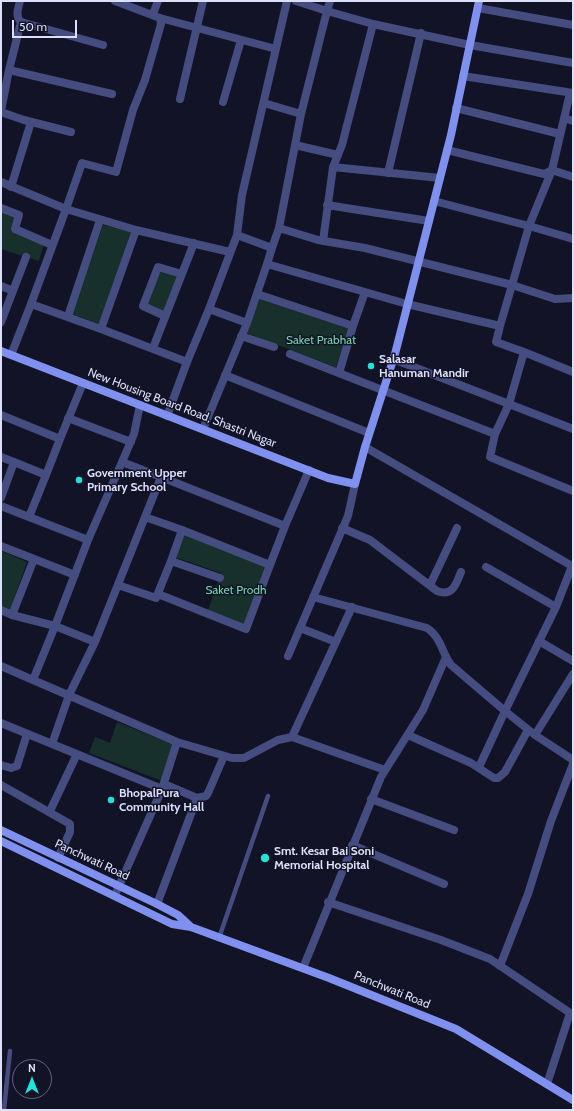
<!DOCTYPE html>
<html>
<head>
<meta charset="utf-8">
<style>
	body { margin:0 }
	#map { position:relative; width:574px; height:1111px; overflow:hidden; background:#131327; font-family:Cabin,sans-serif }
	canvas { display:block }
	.frame { position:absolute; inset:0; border:2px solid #dddffb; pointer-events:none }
	.north { position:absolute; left:12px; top:1059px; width:40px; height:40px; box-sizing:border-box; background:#131327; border:1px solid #64657c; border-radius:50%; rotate:0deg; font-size:11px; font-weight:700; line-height:16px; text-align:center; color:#dddffb }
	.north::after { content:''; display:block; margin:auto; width:14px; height:18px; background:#20e4d5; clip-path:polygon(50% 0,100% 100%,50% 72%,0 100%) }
	.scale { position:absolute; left:12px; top:20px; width:65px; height:18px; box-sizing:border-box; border:2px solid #dddffb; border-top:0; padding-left:5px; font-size:12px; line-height:14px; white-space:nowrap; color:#dddffb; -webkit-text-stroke:3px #131327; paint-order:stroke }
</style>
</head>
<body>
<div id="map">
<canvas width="574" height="1111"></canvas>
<div class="frame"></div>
<div class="north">N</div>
<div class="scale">50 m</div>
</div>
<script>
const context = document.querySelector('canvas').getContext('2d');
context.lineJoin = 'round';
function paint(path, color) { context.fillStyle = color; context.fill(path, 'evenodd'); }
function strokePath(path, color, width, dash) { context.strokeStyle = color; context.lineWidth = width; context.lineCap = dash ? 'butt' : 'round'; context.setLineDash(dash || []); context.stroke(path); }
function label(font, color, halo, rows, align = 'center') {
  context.font = font + ' Cabin,sans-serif'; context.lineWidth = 3; context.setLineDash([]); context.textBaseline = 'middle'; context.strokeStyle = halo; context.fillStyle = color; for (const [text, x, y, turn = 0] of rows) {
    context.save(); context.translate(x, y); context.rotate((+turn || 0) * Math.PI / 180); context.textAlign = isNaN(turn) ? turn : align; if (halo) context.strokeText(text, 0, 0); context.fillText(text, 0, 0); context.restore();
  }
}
const green = new Path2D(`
	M1 211 15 217 11 231 44 244 39 261 1 249Z
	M103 225 131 232 103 325 72 314Z
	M161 270 179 277 165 314 146 306Z
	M259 299 349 329 336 367 246 333Z
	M184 534 266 567 244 625 207 613 221 573 175 557Z
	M1 551 27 562 10 610 1 606Z
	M117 722 174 745 162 781 89 753 95 737 110 743Z`);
const lane = new Path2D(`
	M219 938 268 796
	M4 1110 10 1051`);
const street = new Path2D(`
	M20 1C18 9 15 16 21 22L103 45
	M330 1 327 11 373 24 470 45 573 63
	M478 8 573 25
	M153 14 158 1
	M160 18 276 49
	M21 22 9 70 112 94
	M463 76 573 93
	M570 93 552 170 529 226 573 239
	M180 99 203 1
	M223 102 241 40
	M264 103 301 114
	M456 108 560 134
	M1 111 9 70
	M1 112 24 120 71 132
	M564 118 573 121
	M295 145 338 155
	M447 150 544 174 552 170 573 177
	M333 167 440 178
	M388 173 421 33
	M1 182 66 209 82 163 116 172 133 110 145 80 161 24 160 18 115 1
	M11 187 31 122
	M434 201 529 226 512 285 555 299 573 298
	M327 205 429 221
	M1 208 19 215 15 229 52 245
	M279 228 301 114 327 11 296 1
	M136 230 230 252
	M237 235 242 195 287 1
	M323 241 333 167 342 145 373 24
	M1 286 13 291
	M257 294 353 326 339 373
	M31 304 101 329
	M209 309 237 235 272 248 267 264
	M68 316 100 220
	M165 316 143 306 158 267 182 274
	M1 322 26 257
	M247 323 267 264 407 304 500 326 512 285 365 248 318 240 279 228 272 248
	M353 326 365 292
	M500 326 496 342 524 352 509 404 573 429
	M241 336 274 347
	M153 348 194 243
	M524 352 573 372
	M290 354 495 434 509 404 393 359
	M11 355 31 304 66 209 136 230 101 329 187 362 167 416
	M187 362 209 309 247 323 203 429
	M225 375 369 433
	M140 405 134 434 122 462 161 477 145 517
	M1 415 60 439 46 475
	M68 418 131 442
	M495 434 490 457 573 491
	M60 439 83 383
	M1 457 14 462
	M161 477 285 526 270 565 182 530
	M1 498 14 462 46 475 29 517 88 540 55 626 95 642 145 517 182 530 171 561 220 578
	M1 506 29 517
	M285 526 309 470
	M342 528 370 540 437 591C453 597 456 584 461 572
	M88 540 122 462
	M1 546 75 575
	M486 567 556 607
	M118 585 156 598 171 561
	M430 585 457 528
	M158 594 246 629 270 565
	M313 597 427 628C441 637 442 653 451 665L505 711 556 607 572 566 365 447
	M1 610 12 615 34 559
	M300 628 336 642
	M539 641 573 661
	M288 656 348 516 355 484
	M1 666 33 680 55 626 12 615
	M33 680 177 742 232 758H244L278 740 292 737 385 770
	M1 723 162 789
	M408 735 471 763 494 778H498L505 772 528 730
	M535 735 573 674
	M292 737 352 607
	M52 744 69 695 95 642
	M1 765 11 768 17 766 27 734
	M479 767 505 711 535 735 573 760
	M1 785 70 824V832L58 858
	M197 798 206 796 208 793 224 756
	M371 799 454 830
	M50 811 77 754
	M352 845 444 884
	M115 895 162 789 177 742
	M328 902 441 940 490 959 573 1015
	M157 904 197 798 164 784
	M500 966 528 894 551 821 573 764
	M303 968 381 777 423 710 446 657
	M547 1084 570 1013`);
const secondary = new Path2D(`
	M1 351 328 478 355 484 365 447 395 354 451 135 479 1
	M1 830 157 904 178 915 191 927
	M1 841 172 924 191 927 329 978 456 1029 573 1100`);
const markers = [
	[371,366,4,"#20e4d5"],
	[79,480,4,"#20e4d5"],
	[111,800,4,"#20e4d5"],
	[265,858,5,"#20e4d5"]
];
const parkNames = [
	["Saket Prabhat",321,340],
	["Saket Prodh",236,590]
];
const poiNames = [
	["Salasar",379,359],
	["Hanuman Mandir",379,373],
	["Government Upper",87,473],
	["Primary School",87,487],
	["BhopalPura",119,793],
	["Community Hall",119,807],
	["Smt. Kesar Bai Soni",274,851],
	["Memorial Hospital",274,865]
];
const streetNames = [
	["New Housing Board Road, Shastri Nagar",182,408,21],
	["Panchwati Road",92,860,25],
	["Panchwati Road",392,990,22]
];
paint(green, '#17302b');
strokePath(lane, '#444c80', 4.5);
strokePath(street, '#444c80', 8);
strokePath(secondary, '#8090ef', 8);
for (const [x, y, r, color] of markers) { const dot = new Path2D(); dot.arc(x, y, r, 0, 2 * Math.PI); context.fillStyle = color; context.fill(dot); strokePath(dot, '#131327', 1.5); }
label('12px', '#71d3aa', '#131327', parkNames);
label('bold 12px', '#dddffb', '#131327', poiNames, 'left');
label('12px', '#dddffb', '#131327', streetNames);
</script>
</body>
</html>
